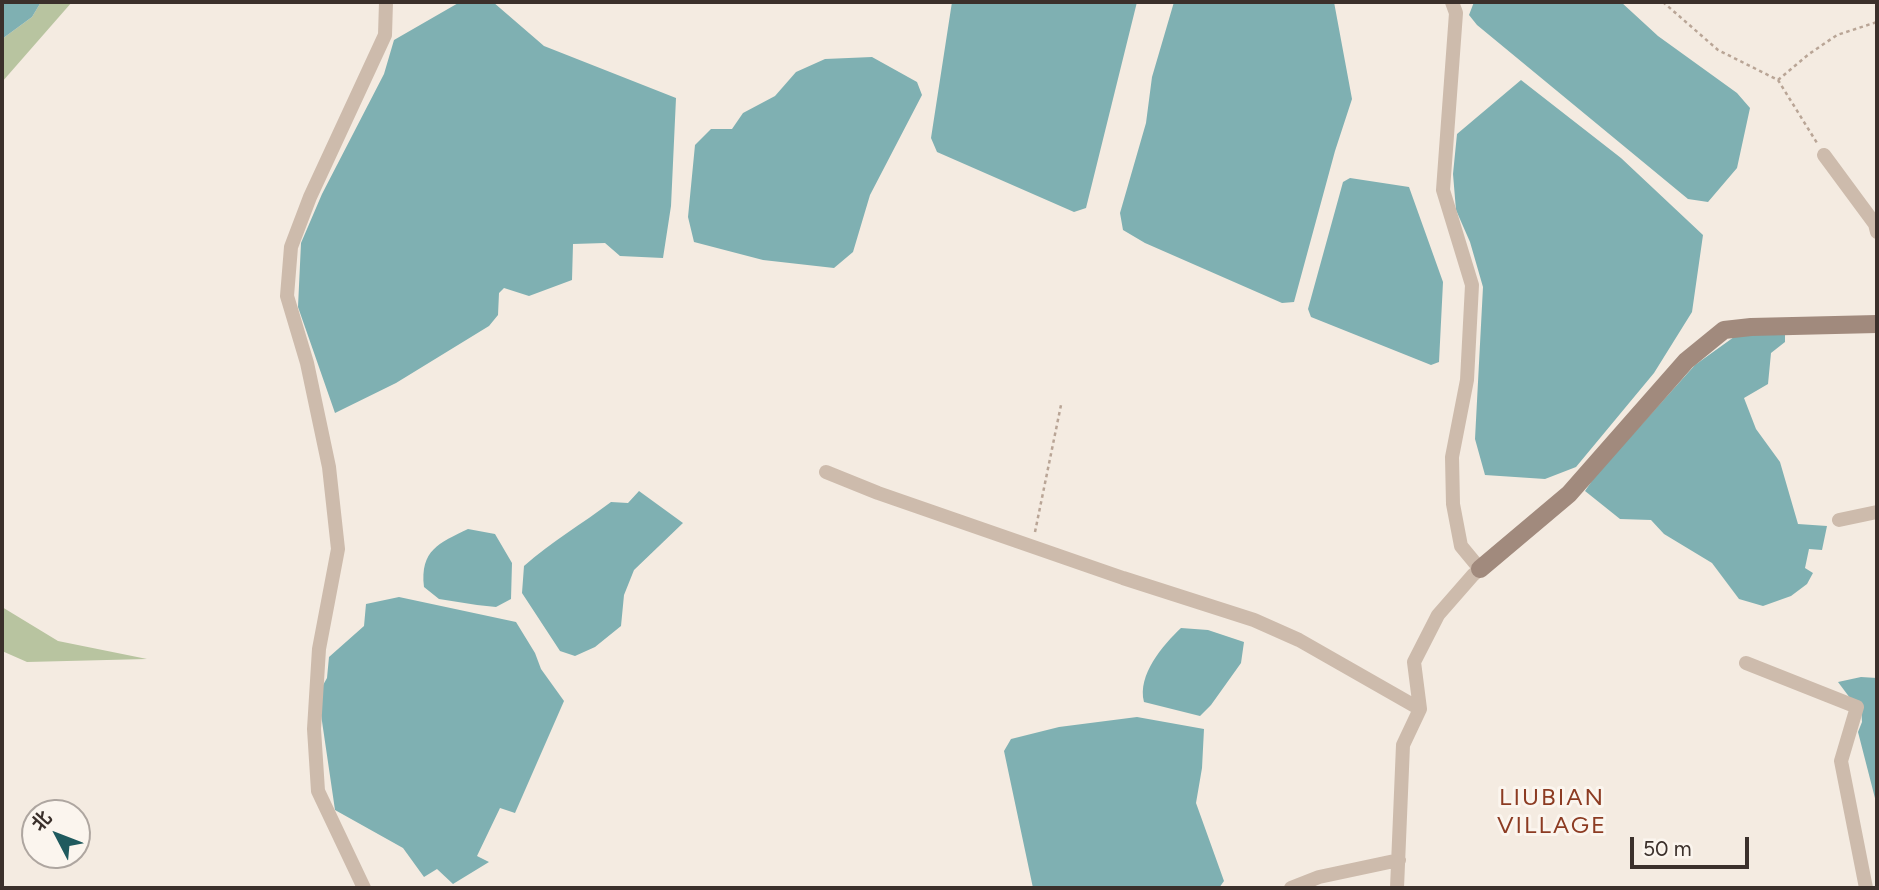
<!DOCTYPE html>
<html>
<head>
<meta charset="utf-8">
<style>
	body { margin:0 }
	#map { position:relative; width:1879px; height:890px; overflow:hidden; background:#f4ebe1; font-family:Figtree,"Noto Sans SC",sans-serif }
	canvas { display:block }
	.frame { position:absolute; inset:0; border:4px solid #3b302b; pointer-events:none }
	.north { position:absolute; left:21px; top:799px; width:70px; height:70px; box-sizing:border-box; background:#fbf5ee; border:2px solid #aea6a0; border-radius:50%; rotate:312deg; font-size:19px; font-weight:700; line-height:28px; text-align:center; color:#3b302b }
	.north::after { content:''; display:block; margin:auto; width:24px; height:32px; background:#1f5a5e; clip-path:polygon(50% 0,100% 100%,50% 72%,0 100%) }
	.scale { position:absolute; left:1630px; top:837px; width:119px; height:32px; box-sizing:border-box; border:4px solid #3b302b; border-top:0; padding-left:9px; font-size:21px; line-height:24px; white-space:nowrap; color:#3b302b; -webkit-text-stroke:5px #fbf5ee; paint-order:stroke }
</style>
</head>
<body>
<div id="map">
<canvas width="1879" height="890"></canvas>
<div class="frame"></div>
<div class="north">北</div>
<div class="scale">50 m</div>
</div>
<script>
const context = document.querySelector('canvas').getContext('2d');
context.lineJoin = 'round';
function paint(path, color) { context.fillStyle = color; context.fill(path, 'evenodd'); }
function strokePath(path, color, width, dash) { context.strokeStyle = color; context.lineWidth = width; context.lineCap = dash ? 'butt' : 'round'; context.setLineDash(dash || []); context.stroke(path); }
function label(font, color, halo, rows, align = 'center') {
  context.font = font + ' Figtree,sans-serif'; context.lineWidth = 6; context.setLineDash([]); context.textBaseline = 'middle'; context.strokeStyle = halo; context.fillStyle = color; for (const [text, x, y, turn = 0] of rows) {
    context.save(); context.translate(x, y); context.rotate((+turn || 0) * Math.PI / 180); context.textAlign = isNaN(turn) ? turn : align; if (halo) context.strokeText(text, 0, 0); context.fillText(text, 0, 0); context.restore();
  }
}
const green = new Path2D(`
	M41 2H72L2 82V39L32 17Z
	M2 607 58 641 147 659 27 662 2 651Z`);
const water = new Path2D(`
	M2 2H41L32 17 2 39Z
	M460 2H493L544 46 676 98 671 206 663 258 620 256 605 243 573 244 572 280 529 296 504 288 499 293 498 315 489 326 396 383 335 413 298 307 301 243 322 194 384 74 394 40Z
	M952 2H1137L1086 208 1074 212 937 152 931 138Z
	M1174 2H1334L1352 99 1335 151 1294 302 1282 303 1145 243 1123 230 1120 213 1146 123 1152 77Z
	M1474 2H1621L1658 36 1737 93 1750 108 1737 168 1708 202 1688 199 1477 25 1469 15Z
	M872 57 917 82 922 95 870 195 853 252 834 268 763 260 694 242 688 217 695 145 711 129H732L743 113 775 96 796 72 825 59Z
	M1521 80 1621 158 1703 235 1692 312 1654 373 1576 467 1545 479 1485 475 1475 439 1483 287 1470 242 1456 210 1453 174 1457 134Z
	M1350 178 1409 187 1443 282 1439 362 1431 365 1311 317 1308 309 1343 182Z
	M1785 332V342L1771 353 1768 384 1744 398 1756 429 1780 462 1798 524 1827 526 1822 550 1809 549 1805 568 1813 573 1807 584 1791 596 1763 606 1739 599 1712 563 1664 534 1651 520 1620 519 1585 491 1596 475 1695 365 1734 337Z
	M639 491 683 523 634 570 624 595 621 626 595 647 575 656 560 651 522 593 524 566C551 542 582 524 611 502L628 503Z
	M468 529 495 534 512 563 511 599 496 607 477 605 439 599 424 587C420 550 439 543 468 529Z
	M399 597 516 622 535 653 541 669 564 701 515 813 500 808 477 856 489 862 453 884 437 869 424 877 403 848 335 810 318 694 327 678 329 657 364 626 366 604Z
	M1181 628 1208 630 1244 642 1241 663 1211 705 1200 716 1144 702C1137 675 1163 645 1181 628Z
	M1861 677 1877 678V806L1858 732 1862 722 1861 703 1850 698 1838 682Z
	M1137 717 1204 729 1202 768 1196 803 1224 881 1219 888H1033L1004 751 1011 739 1059 727Z`);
const path = new Path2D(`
	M1663 2 1718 50 1778 80 1817 143
	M1778 80 1809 54 1837 35 1877 22
	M1035 532 1061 405`);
const street = new Path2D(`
	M1824 155 1875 224 1877 232
	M826 472 878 493 1123 578 1254 620 1299 640 1420 709
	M1839 520 1877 512
	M1746 663 1857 707 1841 761 1866 888
	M364 888 318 791 314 729 319 649 338 549 329 467 307 363 287 296 291 247 310 197 385 35 386 2
	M1291 888 1319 877 1399 860
	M1397 888 1403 745 1420 709 1414 662 1438 615 1473 575 1480 569 1461 546 1453 504 1452 457 1467 380 1472 285 1443 190 1456 13 1452 2`);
const secondary = new Path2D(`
	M1480 569 1569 494 1686 361 1724 330 1751 327 1877 324`);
const quarterNames = [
	["LIUBIAN",1552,798],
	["VILLAGE",1552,826]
];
paint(green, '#b8c4a0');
paint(water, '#7fb0b2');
strokePath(path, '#b9a596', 2.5, [3.5, 3.5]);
strokePath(street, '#cdbbac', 14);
strokePath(secondary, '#a18a7d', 18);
context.letterSpacing = '2px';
label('24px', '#8c3b22', '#fbf5ee', quarterNames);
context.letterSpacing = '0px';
</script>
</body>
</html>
